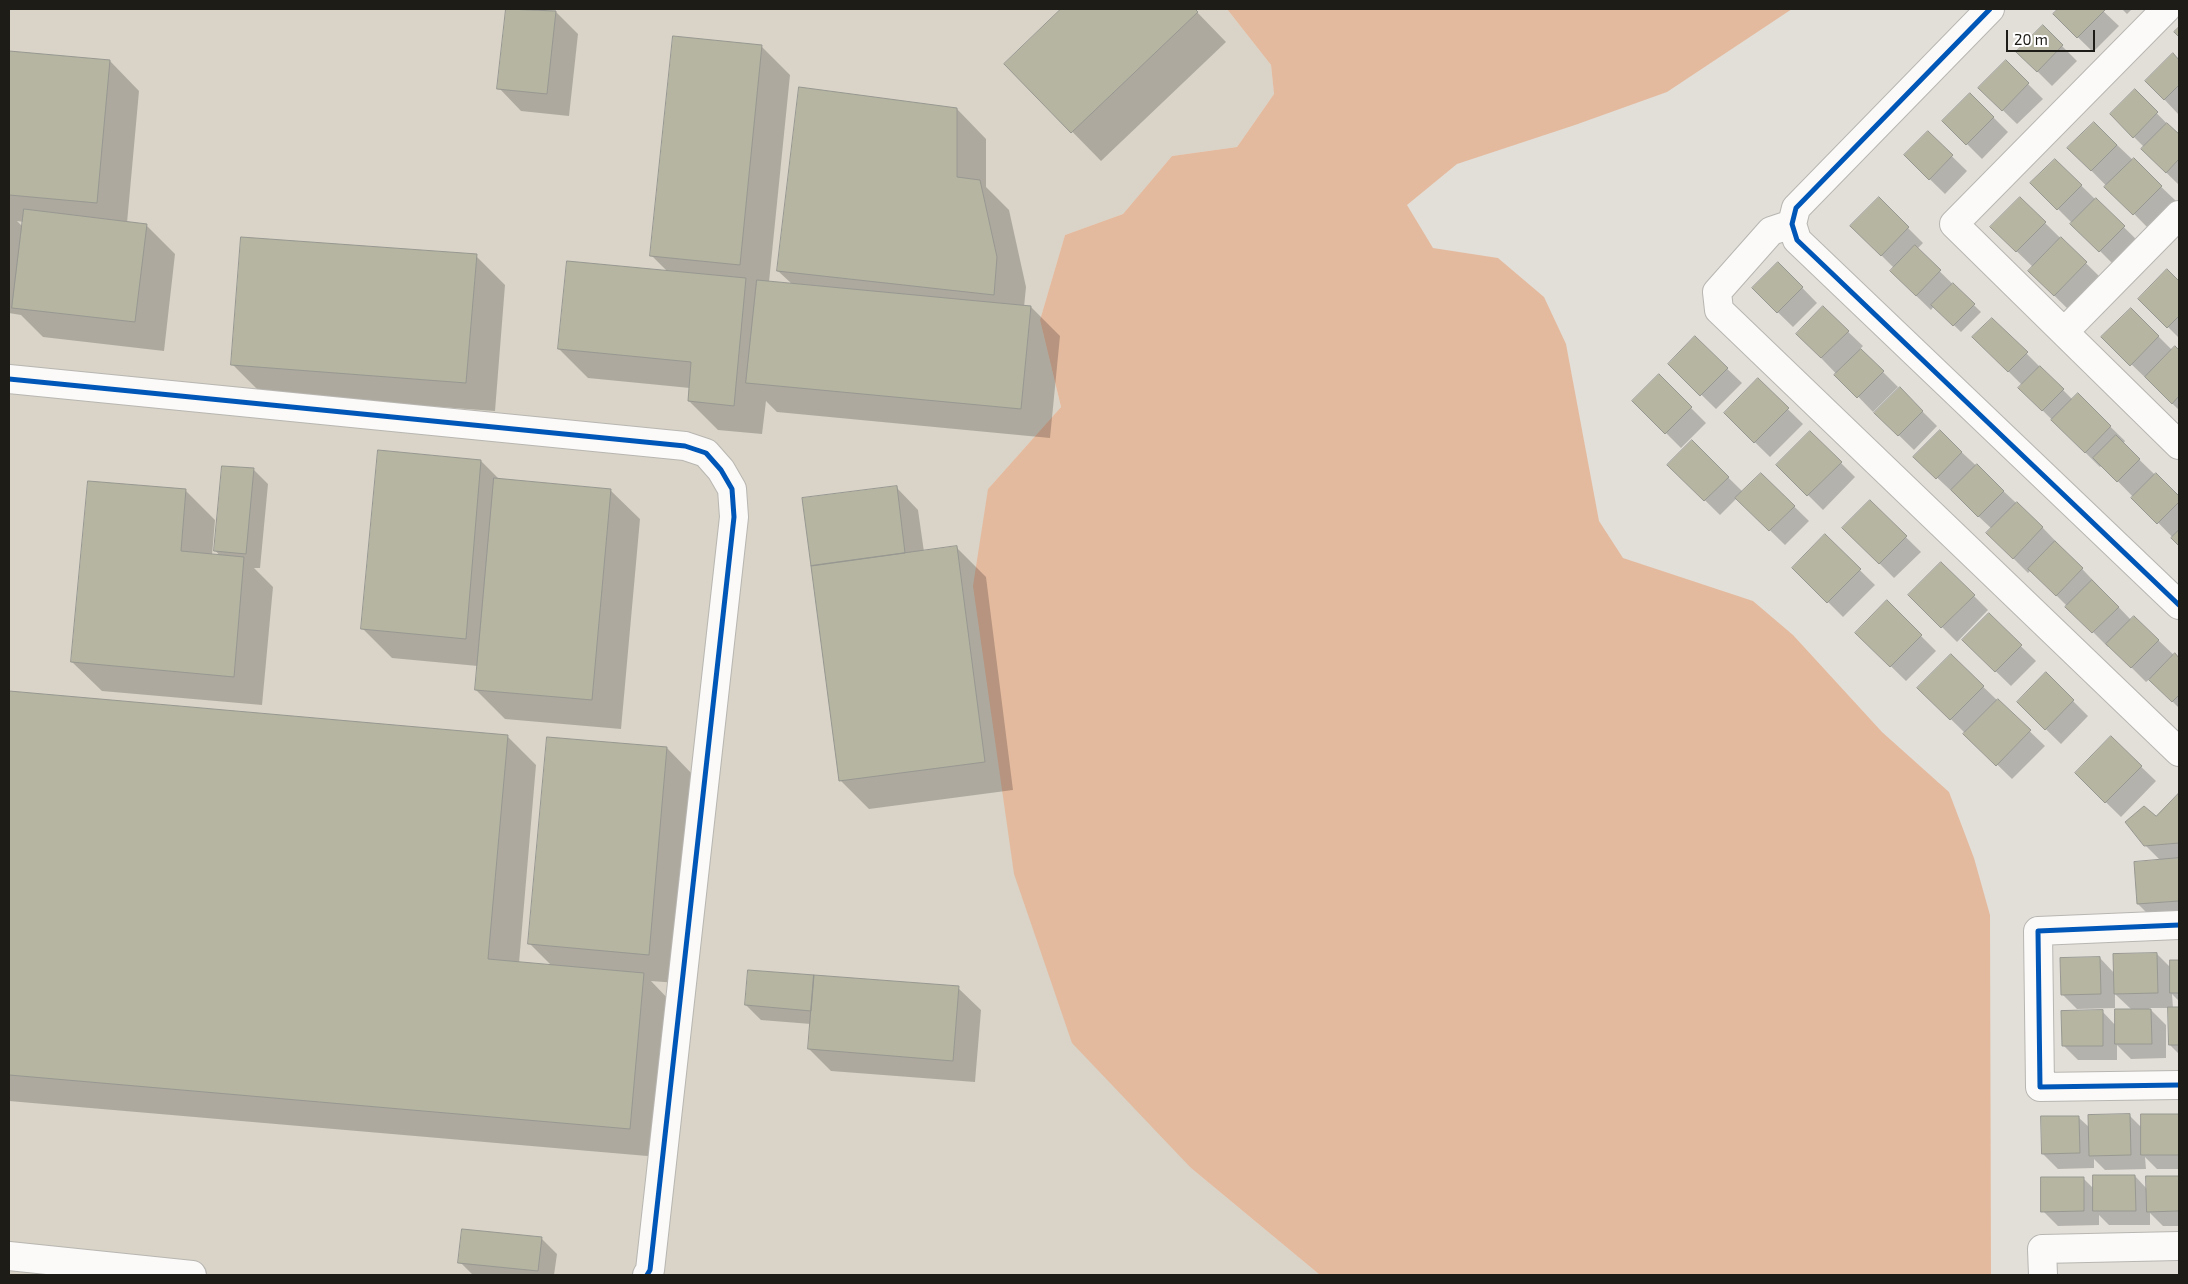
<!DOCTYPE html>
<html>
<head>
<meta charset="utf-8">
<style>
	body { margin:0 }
	#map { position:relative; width:2188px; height:1284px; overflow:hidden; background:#e2dfd8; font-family:"Exo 2",sans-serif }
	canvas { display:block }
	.frame { position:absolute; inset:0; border:10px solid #1e1c17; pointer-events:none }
	.scale { position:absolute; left:2006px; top:30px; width:89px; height:22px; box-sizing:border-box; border:2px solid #1e1c17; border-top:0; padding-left:6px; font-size:15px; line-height:18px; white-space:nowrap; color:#1e1c17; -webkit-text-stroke:4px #fff; paint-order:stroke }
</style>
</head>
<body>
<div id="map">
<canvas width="2188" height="1284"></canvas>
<div class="frame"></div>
<div class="scale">20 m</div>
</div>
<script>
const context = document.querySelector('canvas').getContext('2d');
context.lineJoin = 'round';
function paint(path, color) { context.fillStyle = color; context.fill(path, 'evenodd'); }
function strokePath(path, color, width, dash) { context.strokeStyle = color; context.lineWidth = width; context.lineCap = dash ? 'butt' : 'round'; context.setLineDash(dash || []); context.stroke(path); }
const built = new Path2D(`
	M9 9H1227L1271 65 1274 94 1237 147 1172 156 1123 214 1065 235 1040 320 1061 407 988 489 1191 1168 1320 1275H9Z`);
const green = new Path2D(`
	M1227 9H1792L1667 92 1575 125 1457 164 1407 205 1433 248 1498 258 1544 297 1566 344 1599 521 1623 558 1753 601 1793 635 1882 732 1949 792 1974 858 1990 915 1991 1275H1320L1191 1168 1072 1043 1014 874 973 586 988 489 1061 407 1040 320 1065 235 1123 214 1172 156 1237 147 1274 94 1271 65Z`);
const shadow = new Path2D(`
	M507 9 556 12 578 34 569 116 521 111 499 88Z
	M1063 9H1194L1226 42 1101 161 1006 64Z
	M2060 9H2101L2119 26 2093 52 2054 14Z
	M2122 9H2132L2127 14Z
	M2043 27 2077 61 2052 86 2018 52Z
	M761 46 790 75 769 282 792 284 778 271 957 109 986 139V187L1009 210 1026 287 1024 307H1031L1060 336 1050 438 777 412 766 401 762 434 718 430 689 401 690 388 588 378 559 349 668 272 652 256Z
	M9 52 110 61 139 91 127 223 146 225 175 254 164 351 43 337 21 315 9 313ZM17 221 24 222 23 227Z
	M2173 55 2179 61V115L2147 81Z
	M2006 62 2043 99 2017 124 1980 88Z
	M2135 91 2179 136V185L2142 149 2144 147 2111 114Z
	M1970 94 2008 132 1982 159 1944 121Z
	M2094 123 2176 201 2149 229 2069 148Z
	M1928 133 1967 171 1945 194 1905 155Z
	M2055 160 2139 242 2115 266 2032 183Z
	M1879 199 1923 243 1917 249 1981 312 1961 332 1934 306 1931 310 1906 286 1894 268 1852 226Z
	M2045 223 2101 278 2069 310 2029 271 2033 267 2006 241Z
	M476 256 505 285 495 411 262 394 232 364Z
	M1778 263 1817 303 1793 327 1753 288Z
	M2167 271 2179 283V338L2140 299Z
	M1823 308 1863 346 1860 349 1898 387 1873 412 1798 334Z
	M2131 309 2172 350 2175 348 2179 352V410L2103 337Z
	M1992 319 2073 400 2078 395 2125 441 2123 444 2179 498V544L2102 465 2100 467 2035 403 2023 386 1974 337Z
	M1695 338 1742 383 1716 409 1670 364Z
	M1659 376 1706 423 1681 448 1634 401Z
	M1758 380 1803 424 1770 457 1725 413Z
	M1900 389 1937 426 1914 450 1876 413Z
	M1810 432 1855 477 1823 510 1778 465Z
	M1940 432 2043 528 2131 620 2134 617 2179 660V708L2150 679 2146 682 2110 646 2108 647 2031 570 2028 573 1988 533 1992 529 1915 457Z
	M1692 442 1743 492 1761 474 1809 521 1785 545 1737 498 1720 515 1669 465Z
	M481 461 500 480 610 490 640 519 621 729 505 719 476 690 478 666 392 658 363 629Z
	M253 469 268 484 260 568H254L273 587 262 705 102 691 72 662 185 490 215 520 212 555 220 556 215 550Z
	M896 487 918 510 924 552 957 548 986 577 1013 790 869 809 840 780 814 567 812 565Z
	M1870 502 1921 552 1894 578 1844 528Z
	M1825 536 1875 585 1843 617 1794 568Z
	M1941 563 1988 610 1957 642 1910 595Z
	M1887 602 1936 651 1906 681 1857 633Z
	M1989 615 2036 661 2011 686 1979 655Z
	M1951 656 2045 746 2012 779 1919 688Z
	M2046 674 2088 716 2061 744 2018 702Z
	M9 693 507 736 536 765 519 963 552 966 530 944 667 748 696 778 678 983 651 981 672 1003 659 1157 9 1101Z
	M2111 738 2156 781 2121 817 2076 773Z
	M2179 795V917L2153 919 2138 904 2161 861 2145 845 2156 817Z
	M2157 954 2171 968V961H2179V1001L2172 994 2173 1008H2179V1054L2170 1045V1008H2149L2166 1025V1058L2131 1059 2117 1045V1060H2078L2063 1045 2102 1011 2116 1026 2132 1010 2115 994V1008L2077 1009 2062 994 2100 958 2114 973Z
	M749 971 958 988 981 1010 975 1082 831 1071 809 1049 811 1024 761 1020 746 1005Z
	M2142 1115H2179V1169H2157L2145 1157 2146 1169 2105 1170 2094 1159V1168L2058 1169 2043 1154 2078 1117 2090 1128 2130 1116 2142 1128Z
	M2135 1176 2147 1189V1177H2179V1226H2163L2150 1213V1225H2109L2099 1215V1225L2058 1226 2043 1211 2083 1178 2094 1189Z
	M542 1239 557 1254 554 1275H473L460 1262Z`);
const building = new Path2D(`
	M506 9 556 11 547 94 497 89Z
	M1061 9H1195L1198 12 1071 133 1004 64Z
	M2058 9H2103L2105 10 2077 38 2053 14Z
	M2043 25 2063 45 2037 72 2016 52Z
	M2179 27V37L2174 32Z
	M673 36 762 45 740 265 650 256Z
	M9 51 110 60 97 203 9 195Z
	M2173 53 2179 60V85L2164 100 2145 81Z
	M2006 60 2029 83 2002 111 1978 88Z
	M799 87 957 108V177L980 180 997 257 994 295 777 271Z
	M2135 89 2158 112 2133 138 2110 114Z
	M1970 93 1994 117 1966 145 1942 121Z
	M2094 122 2117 145 2091 171 2067 148Z
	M2167 123 2179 134V159L2166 173 2141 149Z
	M1928 131 1953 155 1929 180 1904 155Z
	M2134 158 2162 186 2133 215 2104 187Z
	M2055 159 2082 185 2057 210 2030 183Z
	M1879 197 1909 227 1881 256 1850 226Z
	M2020 197 2046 222 2016 252 1990 227Z
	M2096 198 2125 226 2099 252 2070 224Z
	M24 209 147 224 135 322 12 308Z
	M241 237 477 254 466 383 231 365Z
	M2061 237 2087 262 2054 296 2028 271Z
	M1915 245 1941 270 1916 296 1890 271Z
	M567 261 746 278 734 406 688 401 691 362 558 349Z
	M1778 262 1803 287 1777 313 1752 288Z
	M2167 269 2179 281V316L2167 328 2138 299Z
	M757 280 1031 306 1021 409 746 383Z
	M1953 283 1975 304 1953 326 1931 305Z
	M1823 306 1849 331 1821 358 1796 334Z
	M2131 308 2159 336 2130 366 2101 337Z
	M1992 318 2028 352 2008 372 1972 337Z
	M1695 336 1728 368 1700 396 1668 364Z
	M2175 346 2179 350V396L2172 404 2145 377Z
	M1861 349 1884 371 1857 398 1834 375Z
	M2040 366 2064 389 2042 411 2018 388Z
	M1659 374 1692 407 1665 434 1632 401Z
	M1758 378 1789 408 1754 443 1724 413Z
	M1900 387 1923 411 1898 436 1874 413Z
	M2078 393 2111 426 2085 453 2051 420Z
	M1940 430 1962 452 1936 479 1913 457Z
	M1810 431 1842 462 1807 496 1776 465Z
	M2116 435 2140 459 2117 482 2093 458Z
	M1692 440 1729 477 1704 501 1667 465Z
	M378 450 481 460 466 639 361 629Z
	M1977 464 2004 491 1978 517 1951 490Z
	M222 466 254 468 246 554 214 551Z
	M1761 473 1795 506 1769 531 1735 498Z
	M2156 473 2179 496V502L2157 524 2131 498Z
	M494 478 611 489 592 700 475 690Z
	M88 481 186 489 181 551 244 557 234 677 71 662Z
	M897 486 905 553 811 566 802 498Z
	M1870 500 1907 536 1879 564 1842 528Z
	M2017 502 2043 527 2013 559 1986 533Z
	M2179 530V546L2171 538Z
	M1825 534 1861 569 1827 603 1792 568Z
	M2055 541 2083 568 2056 596 2028 569Z
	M957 546 985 762 839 781 811 566Z
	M1941 562 1975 595 1941 628 1908 595Z
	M2092 580 2119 607 2092 633 2065 607Z
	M1887 600 1922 635 1890 667 1855 633Z
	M1989 613 2022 645 1995 672 1962 640Z
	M2134 616 2159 640 2131 668 2106 644Z
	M2175 653 2179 658V695L2172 702 2149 680Z
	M1951 654 1984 686 1950 720 1917 688Z
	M2046 672 2074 700 2045 730 2017 702Z
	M9 691 508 735 488 959 644 973 630 1129 9 1075Z
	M1998 699 2031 730 1996 766 1963 734Z
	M2111 736 2142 766 2105 803 2075 773Z
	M547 737 667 747 649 955 528 944Z
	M2179 793V843L2144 846 2125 822 2144 806 2156 816Z
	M2179 858V901L2137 904 2134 862Z
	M2157 953 2158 993 2114 994 2113 954Z
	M2100 957 2101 994 2061 995 2060 958Z
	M2170 960H2179V993H2170Z
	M748 970 814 975 811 1011 745 1005Z
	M814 975 959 986 953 1061 808 1049Z
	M2168 1007H2179V1045H2169Z
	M2115 1009H2151L2152 1044H2115Z
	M2103 1010V1046H2062L2061 1011Z
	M2130 1114 2131 1155 2089 1156 2088 1115Z
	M2141 1114H2179V1155H2141Z
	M2041 1116H2079L2080 1153 2042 1154Z
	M2093 1175H2135L2136 1211H2093Z
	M2146 1176H2179V1211L2147 1212Z
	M2041 1177H2084V1211L2041 1212Z
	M462 1229 542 1237 538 1271 458 1263Z`);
const minor = new Path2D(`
	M1990 9 1796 208 1792 224 1797 240 2179 605
	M2166 9 1954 224 2179 445
	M1792 224 1771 231 1717 292 1719 310 2179 752
	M2064 332 2179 215
	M9 379 685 446 706 453 721 470 732 489 734 517 650 1270 647 1275
	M2179 925 2038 931 2040 1087 2179 1085
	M9 1256 192 1275
	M2043 1275 2042 1249 2179 1246`);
const cycleway = new Path2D(`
	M1990 9 1796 208 1792 224 1797 240 2179 605
	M9 379 685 446 706 453 721 470 732 489 734 517 650 1270 647 1275
	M2179 925 2038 931 2040 1087 2179 1085`);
paint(built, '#d9d4c7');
paint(green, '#e4ba9f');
paint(shadow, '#0003');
paint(building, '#b5b5a1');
strokePath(building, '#989892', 1);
strokePath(minor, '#b8b6b1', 30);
strokePath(minor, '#fbfaf9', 28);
strokePath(cycleway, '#0057b8', 5);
</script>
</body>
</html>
